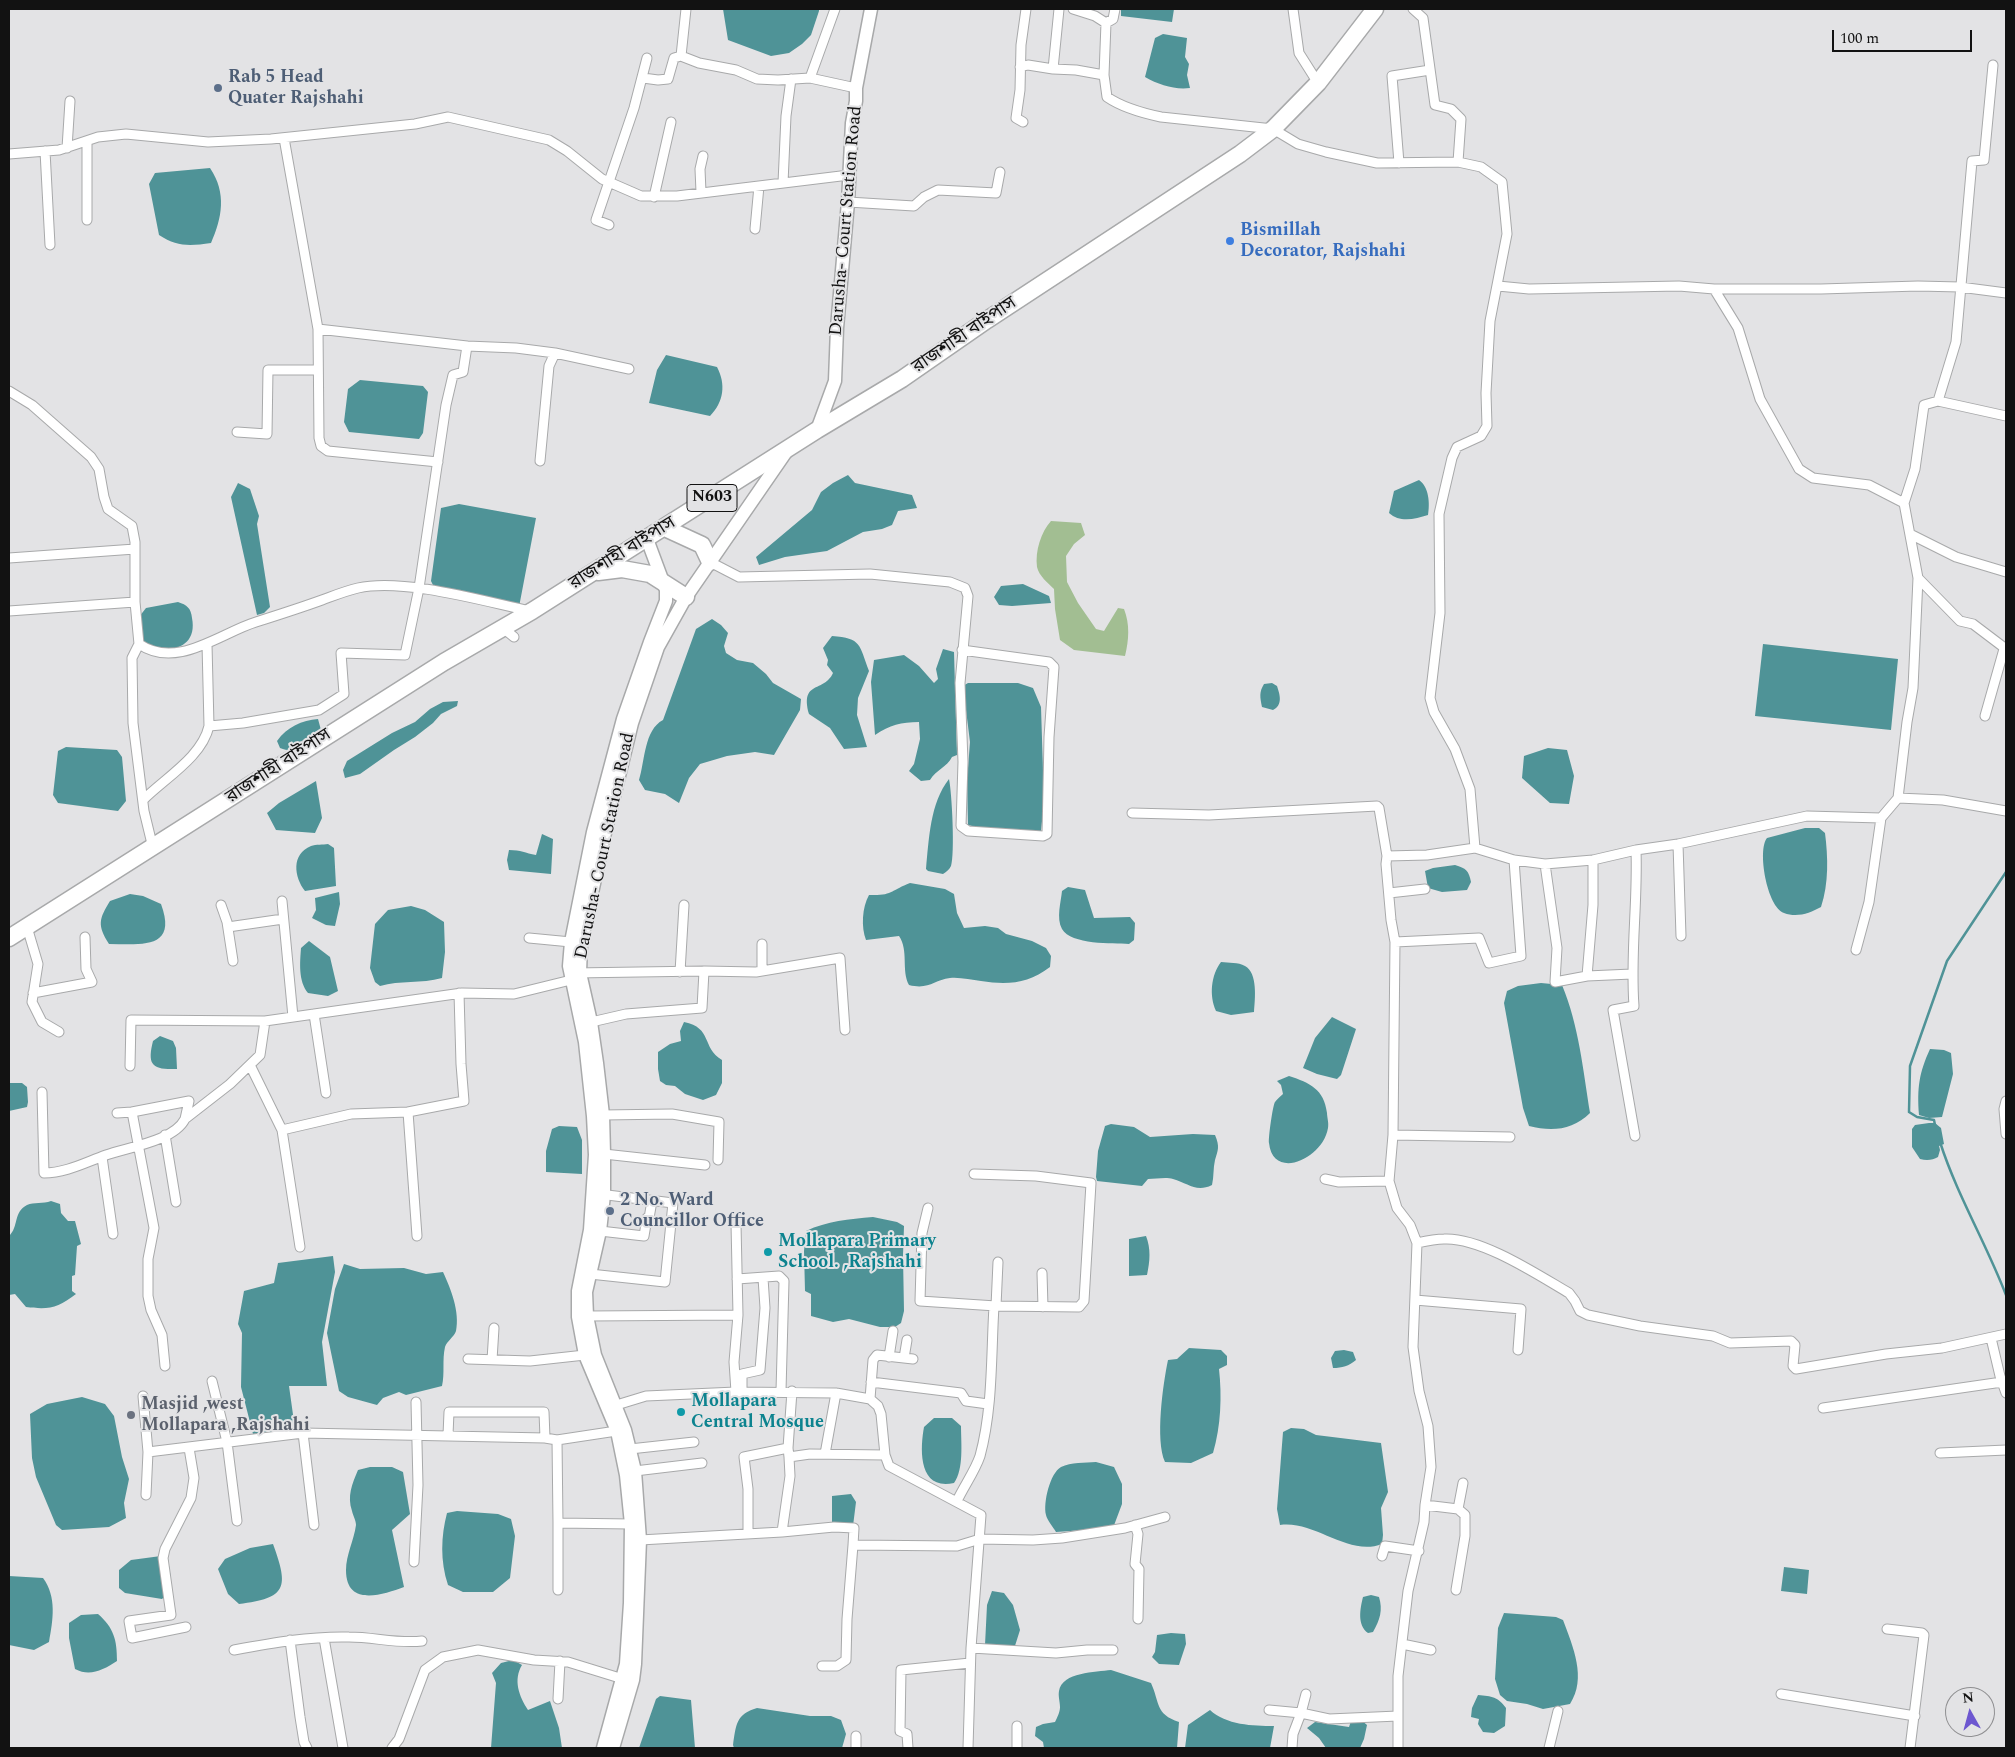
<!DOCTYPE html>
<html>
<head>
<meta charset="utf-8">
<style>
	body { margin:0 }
	#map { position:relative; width:2015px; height:1757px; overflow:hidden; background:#e3e3e5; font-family:Spectral,serif }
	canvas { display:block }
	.frame { position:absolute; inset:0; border:10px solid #121212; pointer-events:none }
	.north { position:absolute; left:1945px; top:1687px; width:50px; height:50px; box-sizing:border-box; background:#e3e3e5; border:1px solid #8f8f91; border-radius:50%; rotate:353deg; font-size:14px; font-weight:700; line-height:20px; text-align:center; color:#121212 }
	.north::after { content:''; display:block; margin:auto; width:18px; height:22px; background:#6d57d0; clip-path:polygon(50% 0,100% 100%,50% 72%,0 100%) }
	.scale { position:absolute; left:1832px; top:30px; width:140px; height:22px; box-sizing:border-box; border:2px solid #121212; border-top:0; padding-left:6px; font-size:15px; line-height:18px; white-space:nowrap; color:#121212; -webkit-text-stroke:4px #e3e3e5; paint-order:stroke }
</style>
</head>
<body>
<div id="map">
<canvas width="2015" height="1757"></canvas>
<div class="frame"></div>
<div class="north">N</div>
<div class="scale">100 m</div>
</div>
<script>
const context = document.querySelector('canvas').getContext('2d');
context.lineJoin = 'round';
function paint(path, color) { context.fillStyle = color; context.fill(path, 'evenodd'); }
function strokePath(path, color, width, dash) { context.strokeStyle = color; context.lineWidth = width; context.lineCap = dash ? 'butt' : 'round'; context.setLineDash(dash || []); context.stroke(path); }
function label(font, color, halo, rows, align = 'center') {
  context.font = font + ' Spectral,"Noto Sans Bengali",serif'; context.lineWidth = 4; context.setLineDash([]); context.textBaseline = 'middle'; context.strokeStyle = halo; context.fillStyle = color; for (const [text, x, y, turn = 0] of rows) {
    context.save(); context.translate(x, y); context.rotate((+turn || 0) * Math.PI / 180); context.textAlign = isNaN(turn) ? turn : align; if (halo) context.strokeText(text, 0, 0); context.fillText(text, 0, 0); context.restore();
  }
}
const green = new Path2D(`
	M1051 521 1081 523 1085 535 1074 544 1066 556 1067 582 1078 603 1096 629 1104 631 1118 608 1124 609C1130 624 1129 640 1125 656L1074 650 1060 640 1055 609 1054 589C1048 583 1039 576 1037 567 1035 551 1041 532 1051 521Z`);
const water = new Path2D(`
	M723 9H819V11L811 35 802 44 789 53 771 56 728 40Z
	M1121 9H1174L1172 22 1121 16Z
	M1163 34 1187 38 1185 57 1189 64 1187 75 1190 88C1175 90 1159 85 1145 77L1155 38Z
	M210 168C227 193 222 218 211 243 190 246 177 247 159 235L149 184 155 173Z
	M666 355 717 367C726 384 724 402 710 416L649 403 657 370Z
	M360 380 423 386 428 392 423 433 419 439 349 432 344 422 348 389Z
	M848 475 855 483 912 495 917 508 898 511 892 525 882 529 863 532 827 551 785 557 759 565 756 557 812 510 821 492 833 483Z
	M1419 480C1429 487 1430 503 1428 515 1415 519 1400 523 1389 513L1394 491Z
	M238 483 250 489 259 516 257 524 270 607 264 613 257 615 231 497Z
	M459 504 536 518 519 607 436 591 431 581 441 508Z
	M1023 584 1049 596 1051 603 1012 606 999 605 994 597 1001 586Z
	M178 602C187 605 191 608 192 618 196 639 184 649 164 650 158 650 153 650 149 647 140 640 140 627 139 617L146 608Z
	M712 619 721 625 728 633 724 646 726 653 737 660 753 663 766 674 773 683 801 699 800 710 774 755 755 752 727 756 700 764 689 778 679 803 665 794 645 790 639 780C645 761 644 730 663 720L696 629Z
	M832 636C862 638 859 645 869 671L858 698 857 715 867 747 844 749 830 728 809 714C800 680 824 693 833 673L827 665 828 660 823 648Z
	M1763 644 1898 659 1891 730 1755 716Z
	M943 649 954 652 957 755 952 757C947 767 936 770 930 780L921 781 909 771 914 764 920 739 919 722C901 722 890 725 875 735L871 682 874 660 904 655 919 666 934 683 938 679 936 669Z
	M968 683H1018L1033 688 1041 707 1044 802 1041 831C1019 840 991 830 968 825L967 781 970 742 963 686Z
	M1272 683 1277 686C1280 695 1283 705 1273 710L1262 707C1260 697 1259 692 1264 684Z
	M458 701 457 706 441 714 433 723 415 737 394 750 360 774 345 778 343 770 347 761 392 733 415 722 430 709 443 702Z
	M318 719 321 730C310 744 298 755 280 748L277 741C287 727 302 720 318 719Z
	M66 747 117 750 122 757 126 801 118 811 58 803 53 795 58 751Z
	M1548 748 1567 750 1574 776 1569 804 1550 803 1522 778 1524 756Z
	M949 779C952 793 955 854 951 866 949 870 946 872 943 874L928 871 926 869C929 839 930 803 949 779Z
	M316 781 322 818 315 833 276 830 267 813 279 803Z
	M1805 828H1819L1825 833C1828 857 1829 883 1821 907 1810 913 1797 918 1784 913 1767 907 1757 850 1767 838Z
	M542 834 553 839 551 874 509 870 507 860 509 850C521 850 525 853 536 855Z
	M328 844 334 848 336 886 305 891C294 877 291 854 311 846 316 844 323 845 328 844Z
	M1455 865C1466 868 1469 871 1471 882L1467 890 1442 892 1428 888 1425 871 1433 868Z
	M910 883 945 889 954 894 957 913 964 928 985 926 998 928 1006 934 1032 941 1046 948 1051 956 1050 967C1028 984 1007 985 981 981 971 980 960 977 950 978 934 980 929 990 909 985 901 970 909 951 899 936L866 940C861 928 862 907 869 895 893 896 891 890 910 883Z
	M1068 887 1085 890 1094 918 1130 917 1135 923 1134 940 1129 944C1113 943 1071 945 1062 929 1056 918 1061 902 1062 891Z
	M339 892 340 904 335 926 326 925 312 918 316 910 315 898Z
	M130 894 143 896 161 904C178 950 141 944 109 944 97 925 99 919 110 901Z
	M411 906 425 910 444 922 445 952 442 978C421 984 400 980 380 986L375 982 370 968 375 924 388 910Z
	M309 941 330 957 338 991 328 996 308 993C298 981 300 962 301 948Z
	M1221 962C1229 963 1238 962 1245 966 1258 973 1255 999 1254 1012L1231 1015 1216 1011C1209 996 1211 975 1221 962Z
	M1541 983 1562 985C1579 1026 1583 1070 1590 1113 1573 1130 1552 1132 1529 1126L1523 1108 1504 1003 1507 991 1518 986Z
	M1332 1017 1356 1029 1341 1075 1337 1079 1317 1074 1303 1068 1315 1038Z
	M684 1022C713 1028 701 1047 722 1060V1083L716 1095 703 1100 685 1094 675 1086 666 1085 660 1081 658 1069V1052L670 1044 681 1041 680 1031Z
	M160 1036 173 1041 176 1048 177 1069C152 1070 147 1065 153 1041Z
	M1930 1049 1944 1050 1951 1053 1953 1074 1942 1117 1929 1118 1919 1115C1917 1088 1919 1073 1930 1049Z
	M1289 1076C1310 1083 1324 1089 1327 1113 1327 1117 1329 1123 1328 1128 1323 1159 1273 1181 1269 1143 1268 1139 1273 1104 1275 1102 1277 1099 1280 1097 1283 1094L1281 1085 1277 1081Z
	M9 1083H22L27 1087 28 1102 27 1107 9 1111Z
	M1929 1123H1935L1941 1128 1944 1144 1939 1146 1940 1150 1938 1157C1933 1160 1927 1161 1920 1159L1912 1147V1129L1915 1125Z
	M1111 1124 1134 1127 1150 1137 1193 1134 1215 1135C1220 1147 1218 1150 1215 1160 1213 1168 1214 1177 1212 1185 1196 1193 1188 1183 1173 1179 1166 1177 1156 1179 1148 1179L1142 1186 1097 1181 1096 1177 1098 1151 1105 1126Z
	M559 1126 577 1127 582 1140V1174L546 1172V1151L552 1129Z
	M51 1201 60 1204 61 1213 68 1221H75L81 1244 77 1246 75 1275 72 1276V1291L76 1294C58 1308 49 1310 26 1307L15 1294 9 1295V1236C19 1227 13 1212 27 1205 34 1202 43 1204 51 1201Z
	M873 1217 897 1222 904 1226 903 1256 904 1311 901 1323 895 1327H880L849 1319 833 1322 811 1316V1294L805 1291 804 1251 806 1231C827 1221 849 1219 873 1217Z
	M1146 1236C1151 1249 1150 1261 1147 1275L1129 1276V1239Z
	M333 1256 335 1272 322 1342 327 1386H289L295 1429 253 1434 241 1387 242 1333 238 1324 244 1291 274 1283 278 1263Z
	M344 1264 360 1269 404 1268 426 1274 443 1272C451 1289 460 1312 456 1331 454 1337 447 1341 445 1347 442 1360 445 1373 442 1386L406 1395 399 1392 383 1398 377 1405 348 1397 339 1391 327 1333 335 1289Z
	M1189 1348 1221 1350 1227 1356V1365L1219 1369C1222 1396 1221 1426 1213 1453L1191 1463 1165 1462C1155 1440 1163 1384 1168 1360L1177 1359Z
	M1344 1350 1353 1352 1356 1360C1349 1366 1342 1368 1333 1368L1331 1358 1335 1351Z
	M82 1397 105 1404 114 1416 122 1457 129 1479 124 1503 126 1518 109 1527 62 1530 56 1525 36 1477 32 1458 30 1414 47 1404Z
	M934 1418H952L961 1426C961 1443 964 1469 954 1483 918 1491 920 1449 924 1427Z
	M1291 1428 1304 1429 1316 1435 1381 1443 1388 1492 1381 1508 1383 1535 1382 1544C1348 1557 1315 1520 1280 1525L1277 1509 1283 1432Z
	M1096 1462 1114 1467 1122 1484V1504L1113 1528 1056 1532C1053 1527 1047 1520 1046 1515 1043 1503 1050 1473 1061 1467 1071 1462 1085 1463 1096 1462Z
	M370 1467H392L403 1472 410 1514 392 1530 404 1587C382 1595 346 1607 346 1570 346 1555 354 1540 356 1525 356 1520 353 1516 352 1511 347 1496 352 1484 358 1470Z
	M851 1494 856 1502 853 1526 832 1524V1496Z
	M457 1511 498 1514 511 1519 515 1536 510 1578 493 1592H463L448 1585C440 1561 441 1536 447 1513Z
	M273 1544C289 1588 287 1598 239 1604L228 1594 218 1569 225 1559 250 1548Z
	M161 1556 168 1559C170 1574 175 1589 162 1599L125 1593 119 1588V1570L131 1560Z
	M1784 1567 1809 1570 1807 1594 1781 1591Z
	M9 1576 43 1578C57 1597 53 1620 49 1642L34 1650 9 1645Z
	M992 1591 1004 1593 1013 1605 1020 1630 1014 1649 985 1645 987 1605Z
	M1371 1595 1379 1597C1383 1610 1380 1620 1373 1632L1368 1633C1357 1625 1360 1609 1363 1597Z
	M1504 1613 1556 1617 1563 1620C1573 1647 1587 1678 1570 1704L1543 1709 1527 1704 1507 1701 1500 1695 1495 1679 1498 1628Z
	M98 1614C114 1628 117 1640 117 1661 103 1670 90 1677 75 1669L69 1638V1623L81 1615Z
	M1171 1633 1185 1634 1186 1644 1179 1665 1159 1664 1152 1657 1155 1652 1157 1635Z
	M513 1660 522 1665C513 1680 519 1696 528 1710L550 1701 559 1728 562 1748H491L496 1683 492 1673 501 1663Z
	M1111 1670 1151 1683C1160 1703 1155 1714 1179 1722L1177 1748H1044L1043 1742 1035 1736 1036 1727 1043 1724 1055 1722C1057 1718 1060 1712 1060 1707 1060 1702 1058 1696 1059 1691 1062 1672 1096 1672 1111 1670Z
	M1478 1695C1492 1696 1498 1697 1506 1708L1505 1726 1494 1733 1483 1732 1478 1724 1479 1719 1471 1717 1472 1708Z
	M660 1696 691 1700 695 1748H639L656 1699Z
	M757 1708 810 1716H831L841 1720 846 1734 842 1748H734L733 1745C736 1725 736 1714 757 1708Z
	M1210 1710C1226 1725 1253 1726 1274 1726L1270 1748H1185L1188 1725Z
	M1352 1718 1361 1720 1367 1725 1364 1739 1360 1748H1326L1319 1738 1307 1728 1315 1722 1349 1727Z`);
const stream = new Path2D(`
	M1935 1125 1934 1120 1917 1117 1909 1112 1910 1066 1947 961 2006 872
	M1940 1142C1957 1195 1986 1243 2006 1295`);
const street = new Path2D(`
	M686 9 681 56 699 63 736 70 757 79 778 80 810 78 856 88
	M1059 9 1053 69 1076 70 1104 75
	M1073 9 1095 16 1106 23 1104 75 1107 97C1123 108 1142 113 1161 117L1273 129 1298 144 1326 152 1377 163 1458 162 1481 167 1502 182 1507 234 1490 321 1486 393 1487 426 1481 436 1457 447 1452 458 1439 514 1440 613 1430 698 1434 712 1455 749 1470 789 1475 848 1427 855 1387 856 1386 864 1391 920 1395 942 1393 1135 1389 1181 1397 1208 1410 1225 1417 1243 1413 1347 1419 1391 1428 1426 1431 1467 1425 1505 1424 1522 1408 1591 1398 1676V1748
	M1293 9 1299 53 1318 83
	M1413 9 1423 18 1435 105 1451 109 1461 119 1458 162
	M1106 23 1113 19 1115 9
	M1020 67 1028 65 1053 69
	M643 78 658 80 668 79 674 58 681 56
	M810 78 835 9
	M1023 122 1016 118 1020 90 1021 45 1026 9
	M284 138 318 329 319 438 321 446 328 451 438 462
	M87 141V220
	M67 148 70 101
	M45 151 50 245
	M9 154 59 150 98 137 126 134 208 142 271 139 415 124 448 117 549 140 567 151 602 179 641 196H677L849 175
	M1399 163 1392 76 1430 70
	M783 183 786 116 791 79
	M701 192 700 169 703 156
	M654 197 671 122
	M848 202 914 206 924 197 938 190 996 193 1000 172
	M609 225 596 220 634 108 647 58
	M755 229 759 186
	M1498 286 1529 289 1679 286 1714 289H1821L1918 286 1960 287 2006 293
	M1714 289 1738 328 1760 399 1799 469 1813 478 1869 485 1904 503 1918 578 1913 688 1907 722 1898 798
	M318 329 467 346 516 348 555 353
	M9 391 32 405 91 457 99 469 104 497 108 509 132 526 135 542V602L139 644
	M1938 401 2006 416
	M237 432 267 434 268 370H318
	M540 461 549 366 555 353 629 369
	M1904 503 1915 469 1924 405 1938 401 1956 342 1972 161 1984 160 1993 65
	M1910 534 1956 557 2006 572
	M9 558 135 549
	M710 562 739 577 870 574 950 582 965 588 968 596 960 683 963 762 961 826 968 831 1043 836 1047 834 1049 737 1054 667 1049 662 962 650
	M1918 578 1960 621 1973 624 2006 649
	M9 611 135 602
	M503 628 514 637
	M1985 716 2004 649
	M209 726 243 723 319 710 344 694 341 653 405 655 419 588 446 405 453 375 463 372 467 346
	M143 800C165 778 202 757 209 726L207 644
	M1132 813 1209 815 1377 806 1379 808 1387 856
	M1678 844 1681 936
	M153 848 144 811 133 723 132 658 139 644C177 670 220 633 256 622 278 615 300 608 322 600 333 596 345 591 358 588 404 578 483 601 530 611
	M1475 848 1514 860 1545 864 1593 860 1636 850 1678 844 1807 816 1881 818 1898 798 1943 800 2006 811
	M1593 860V905L1587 976 1632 974
	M1545 864 1557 948 1555 982 1587 976
	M1389 893 1425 889
	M282 901 293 1017
	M221 905 227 922 233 961
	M27 927 38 964 32 1002 42 1022 59 1032
	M228 927 283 919
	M529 938 571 942
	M1395 942 1479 938 1489 963 1521 956 1514 860
	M762 944V971
	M1856 950 1869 902 1881 818
	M680 972 684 905
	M574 973 704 971
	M33 993 92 982 86 969 85 937
	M314 1014 326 1093
	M587 1023 626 1014 702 1008 704 971 756 972 840 958 845 1030
	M250 1065 282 1130
	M130 1066 131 1020 265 1021 462 993 514 994 571 980
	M42 1092 44 1173C66 1173 86 1162 106 1155 129 1147 174 1141 185 1119L230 1084 260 1055 265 1021
	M2006 1101 2004 1109 2006 1134
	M408 1112 464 1101 461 1064 459 993
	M117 1113 132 1112
	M603 1115 672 1114 719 1122 718 1160
	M165 1135 176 1202
	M1393 1135 1510 1137
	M1635 1136 1613 1010 1634 1006C1630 954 1638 902 1636 850
	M604 1154 705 1165
	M102 1157 113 1234
	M1325 1179 1339 1182 1389 1181
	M928 1208 922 1233 920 1301 996 1306 1079 1307 1084 1301 1091 1183 1036 1176 974 1174
	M736 1224 738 1315
	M600 1231 644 1236 647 1218H649L652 1201
	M1417 1243C1426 1241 1435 1239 1444 1239 1481 1237 1538 1275 1569 1293L1575 1301 1580 1311 1588 1315 1640 1326 1713 1336 1730 1343 1791 1341 1795 1345 1793 1366 1796 1369 1886 1354 1942 1348 2006 1334
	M300 1247 282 1130 351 1114 408 1112 417 1236
	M1042 1273 1043 1307
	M590 1274 665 1282 673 1203 599 1194
	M737 1279 779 1276 784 1281 781 1391
	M1415 1300 1521 1309 1518 1350
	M996 1306 998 1262
	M587 1316 738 1315 734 1362 736 1392
	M1991 1338 2000 1376 2006 1393
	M889 1357 893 1331
	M904 1358 907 1340
	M468 1359 530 1361 585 1355
	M492 1360 494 1328
	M165 1366 162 1335 151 1310 148 1296V1259L154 1228 132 1112 189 1101 185 1119
	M212 1381 227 1442 237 1521
	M871 1382 961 1393 966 1401 988 1404
	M742 1392V1374L760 1370 765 1308 763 1278
	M143 1396 148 1452 146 1495
	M870 1399 873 1360 877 1355 913 1359
	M610 1407 646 1396 736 1392 836 1393 870 1399 878 1406 881 1414 885 1455 889 1466 981 1515 971 1648 968 1748
	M1823 1408 2002 1382
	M303 1433 314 1525
	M448 1435 449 1412H544L545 1438
	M557 1440 558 1523 631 1524
	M788 1448 792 1391
	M630 1449 694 1442
	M148 1452 303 1433 545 1438 557 1440 623 1430
	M1940 1453 2006 1450
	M825 1454 836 1393
	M635 1471 702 1463
	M957 1501C964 1486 975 1471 980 1456 993 1408 991 1355 994 1306
	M1425 1505 1458 1509 1463 1483
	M1135 1525 1138 1534 1135 1564 1139 1569 1138 1619
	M782 1532 790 1476 789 1457
	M748 1533V1489L744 1457 788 1448 789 1457 810 1454 885 1455
	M640 1540 782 1532 834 1527 854 1528 853 1545 957 1546 980 1539 1033 1540 1062 1538 1125 1528 1165 1517
	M1382 1556 1385 1546 1419 1551
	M414 1562 418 1485 416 1402
	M558 1590V1523
	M1456 1590 1465 1536V1515L1458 1509
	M186 1627 132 1638 129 1621 171 1615 163 1558 165 1549 191 1498 194 1478 189 1448
	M1887 1629 1922 1633 1924 1635 1910 1748
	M324 1638 343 1748
	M290 1640 300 1717 304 1742 307 1748
	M1402 1644 1431 1650
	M971 1648 1056 1653 1087 1650H1113
	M234 1650C272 1643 310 1636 349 1637 374 1637 398 1644 422 1641
	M822 1666H837L846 1660 847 1619 853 1545
	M1306 1694 1301 1713 1329 1719 1398 1716
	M1781 1694 1915 1716
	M558 1699 560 1661
	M1269 1710 1301 1713 1293 1734 1292 1748
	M392 1748 399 1739 425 1670 443 1657 478 1650 534 1660 568 1662 623 1679
	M856 1748V1736
	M908 1748 907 1734 900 1731 901 1670 970 1663
	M1017 1748V1726
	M1549 1748 1558 1711`);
const secondary = new Path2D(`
	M817 430 835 381 837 328 848 202 852 123 856 101V88L871 9
	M603 1748 626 1664 630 1603 631 1524 626 1475 617 1431 585 1355 578 1317V1291L590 1230 595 1155 593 1116 585 1042 569 966 571 942 593 832 623 719 650 642 666 601V590L647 539
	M613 1748 633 1680 635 1664 640 1540 635 1471 625 1430 595 1355 587 1316 586 1292 600 1231 604 1195V1154L603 1115 597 1063 591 1022 580 973 581 944 604 837 632 723 658 647 686 597 786 452`);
const highway = new Path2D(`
	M665 528 702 545 710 562
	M598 572 622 569 650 574 686 597
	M9 938 444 662 532 611 817 430 902 379 987 320 1240 154 1273 129 1318 83 1375 9`);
const markers = [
	[218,88,5,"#5c6f8a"],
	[1230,241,5,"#3f7fe0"],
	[610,1211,5,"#5c6f8a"],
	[768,1252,5,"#0f9aa8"],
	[681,1412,5,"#0f9aa8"],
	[131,1415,5,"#6b7280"]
];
const shields = [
	[712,498,50]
];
const shieldNames = [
	["N603",712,498]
];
const serviceNames = [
	["Rab 5 Head",228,78],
	["Quater Rajshahi",228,99],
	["2 No. Ward",620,1201],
	["Councillor Office",620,1222]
];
const streetNames = [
	["Darusha- Court Station Road",847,221,-85],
	["রাজশাহী বাইপাস",965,336,-34],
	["রাজশাহী বাইপাস",623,554,-32],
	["রাজশাহী বাইপাস",279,767,-33],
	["Darusha- Court Station Road",606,846,-78]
];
const shopNames = [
	["Bismillah",1240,231],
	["Decorator, Rajshahi",1240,252]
];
const cultureNames = [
	["Mollapara Primary",778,1242],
	["School. ,Rajshahi",778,1263],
	["Mollapara",691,1402],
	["Central Mosque",691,1423]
];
const worshipNames = [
	["Masjid ,west",141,1405],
	["Mollapara ,Rajshahi",141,1426]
];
paint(green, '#a2be92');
paint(water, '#4f9397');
strokePath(stream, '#4f9397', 2.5);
strokePath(street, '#a8a9aa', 11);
strokePath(secondary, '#a8a9aa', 15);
strokePath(highway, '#a8a9aa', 19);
strokePath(street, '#fff', 9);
strokePath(secondary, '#fff', 12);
strokePath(highway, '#fff', 16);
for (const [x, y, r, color] of markers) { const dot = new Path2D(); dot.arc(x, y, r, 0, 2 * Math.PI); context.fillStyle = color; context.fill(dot); strokePath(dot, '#e3e3e5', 2); }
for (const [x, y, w] of shields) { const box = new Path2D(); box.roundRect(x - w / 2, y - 13.5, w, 27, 4); context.fillStyle = '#e3e3e5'; context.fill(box); strokePath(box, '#121212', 1); }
label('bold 16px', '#121212', null, shieldNames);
label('bold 18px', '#4e5e75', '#e3e3e5', serviceNames, 'left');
label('18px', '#121212', '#e3e3e5', streetNames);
label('bold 18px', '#366cbe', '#e3e3e5', shopNames, 'left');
label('bold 18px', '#0d838f', '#e3e3e5', cultureNames, 'left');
label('bold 18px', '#5b616d', '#e3e3e5', worshipNames, 'left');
</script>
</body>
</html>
